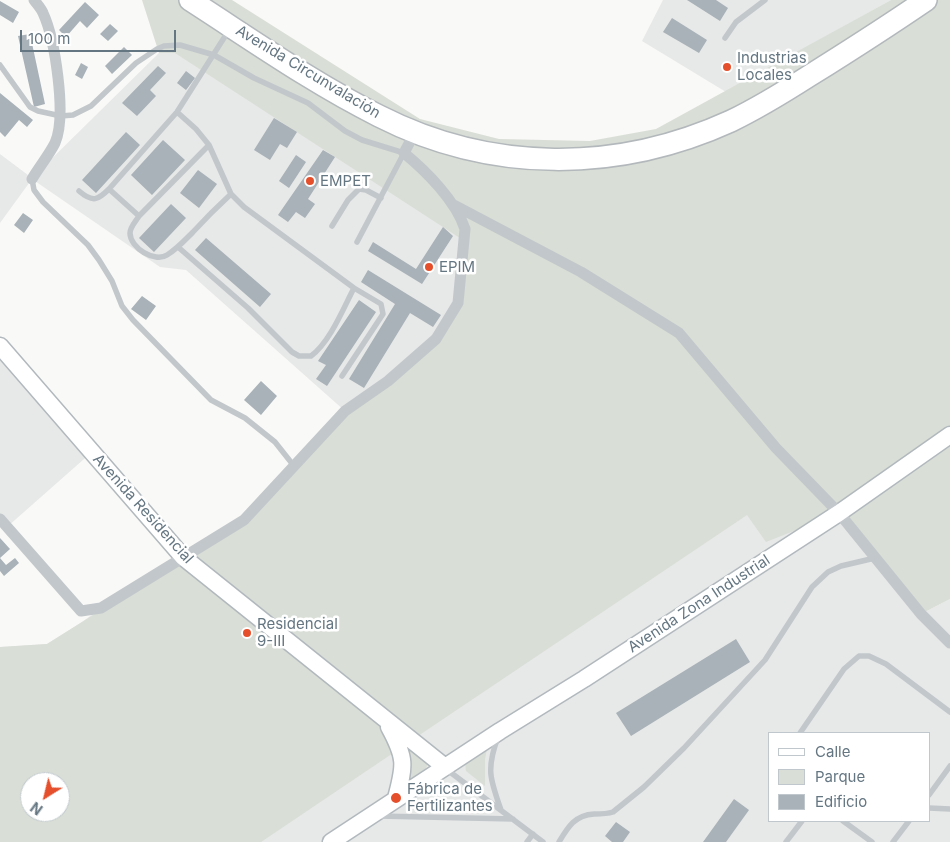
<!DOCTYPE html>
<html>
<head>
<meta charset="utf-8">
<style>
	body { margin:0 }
	#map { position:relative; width:950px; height:842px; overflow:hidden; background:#f9f9f7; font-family:Inter,sans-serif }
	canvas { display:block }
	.legend { position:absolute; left:768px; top:732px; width:162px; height:90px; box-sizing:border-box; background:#fff; border:1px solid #c1c8cd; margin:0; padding:6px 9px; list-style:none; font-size:15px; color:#647682 }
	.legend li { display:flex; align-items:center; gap:10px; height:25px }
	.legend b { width:25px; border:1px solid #c1c8cd }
	.north { position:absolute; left:20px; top:772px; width:50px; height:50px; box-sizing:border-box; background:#fff; border:1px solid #c1c8cd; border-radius:50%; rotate:216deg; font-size:14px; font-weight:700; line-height:20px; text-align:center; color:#647682 }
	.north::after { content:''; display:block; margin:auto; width:18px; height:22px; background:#e54f2b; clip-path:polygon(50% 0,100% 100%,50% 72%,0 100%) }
	.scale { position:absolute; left:20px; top:30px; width:156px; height:22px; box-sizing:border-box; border:2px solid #647682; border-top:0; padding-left:6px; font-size:15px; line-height:18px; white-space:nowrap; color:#647682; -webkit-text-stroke:4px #fff; paint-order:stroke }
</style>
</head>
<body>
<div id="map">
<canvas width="950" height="842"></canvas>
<ul class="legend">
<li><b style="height:6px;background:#fff"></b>Calle</li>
<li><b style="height:14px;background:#d9ded6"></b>Parque</li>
<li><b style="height:14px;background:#a9b2b8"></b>Edificio</li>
</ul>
<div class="north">N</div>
<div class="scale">100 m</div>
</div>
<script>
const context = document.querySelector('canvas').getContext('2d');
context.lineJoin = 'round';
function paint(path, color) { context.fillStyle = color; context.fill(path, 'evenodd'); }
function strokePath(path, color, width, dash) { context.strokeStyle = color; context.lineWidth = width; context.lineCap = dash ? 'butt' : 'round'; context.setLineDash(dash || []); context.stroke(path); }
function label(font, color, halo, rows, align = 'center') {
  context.font = font + ' Inter,sans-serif'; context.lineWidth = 5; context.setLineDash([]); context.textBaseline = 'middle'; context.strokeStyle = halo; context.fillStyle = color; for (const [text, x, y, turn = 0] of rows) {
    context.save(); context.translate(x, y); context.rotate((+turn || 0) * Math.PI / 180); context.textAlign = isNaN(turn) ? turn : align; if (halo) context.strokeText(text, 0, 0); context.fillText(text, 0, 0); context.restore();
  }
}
const built = new Path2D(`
	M663 0H891L726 92 642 41Z
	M172 44 679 333 921 614 950 599V842H0V647L47 644 82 622 101 608 244 520 345 411 186 270 160 267 32 179 0 223V154L32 178 159 53ZM769 733H929V821H769ZM30 782H60V812H30Z
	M0 346 92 452 7 527 0 519Z`);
const green = new Path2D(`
	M142 0H232L420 119 499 139 590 141 656 129 891 0H950V599L921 614 839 513 766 542 747 515 406 744 425 757 428 764 425 770 405 783V745L261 842H0V647L47 644 244 520 345 411 413 359 458 303 463 240 175 53H159ZM30 782H60V812H30Z
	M488 744 485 759V786L466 771 465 762Z`);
const building = new Path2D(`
	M687 0H716L728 8 720 21Z
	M0 1 19 12 13 23 0 15Z
	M85 2 99 15 87 28 80 21 66 37 59 30Z
	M672 18 707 40 699 53 663 32Z
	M110 24 118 31 108 41 100 34Z
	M30 34 45 104 34 107 18 36Z
	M124 47 132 55 112 74 105 66Z
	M81 63 88 67 82 79 75 75Z
	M158 66 166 73 150 90 156 96 137 116 122 103Z
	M186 71 195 78 186 90 177 83Z
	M0 93 33 120 27 127 19 120 5 137 0 132Z
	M274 118 297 132 287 148 280 144 270 160 254 150Z
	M126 132 140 145 96 193 82 180Z
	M163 140 185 160 152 195 131 175Z
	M323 150 335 157 308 199 315 204 305 218 296 212 288 222 278 215Z
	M296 155 306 162 289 188 279 181Z
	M198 170 217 184 199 208 180 193Z
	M171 204 186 218 154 252 139 238Z
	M23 213 33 220 24 233 14 225Z
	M443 227 453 236 422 284 368 251 373 242 416 269Z
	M206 238 271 294 260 307 195 250Z
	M368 270 441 315 433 327 410 313 364 388 349 379 395 304 361 282Z
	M142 296 156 306 146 320 131 309Z
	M359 300 376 312 327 386 316 379 326 365 318 361Z
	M261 381 277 396 261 415 244 400Z
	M0 538 10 549 0 558Z
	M0 558 6 565 15 558 19 563 4 576 0 571Z
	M736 639 750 662 631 736 616 713Z
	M734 799 749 810 726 842H703Z
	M616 822 630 832 623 842H612L605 836Z`);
const lane = new Path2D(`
	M725 38 736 22 765 0
	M0 65 30 107 38 111 61 116 73 115 91 106 136 63 157 49 164 46 180 45 214 55 254 78 308 103 345 131 362 140 404 153 357 242
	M177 112 196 129 209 145 231 194 244 207 354 288 381 304 383 314 342 376
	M209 145 139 216C136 221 130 227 130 233 130 248 155 263 167 255 177 249 185 240 193 232 205 219 218 206 231 194
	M32 179 34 190 43 202 88 245 99 260 112 281 122 306 133 320 211 400 245 418 275 442 294 466
	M79 191C93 203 98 200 109 189
	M139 216 109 189 177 112 229 30
	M332 226 348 200 359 189 366 190 381 198
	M178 247 248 308 292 352 299 356H311C330 342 343 309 354 288
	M800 733 844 669 859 656H869L886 664 950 712
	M498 737C486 769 490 779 501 810
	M446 769 543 842
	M929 795 950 766
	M929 808 950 809
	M378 816 513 819
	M843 821 872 842
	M527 842 533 834
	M559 842C568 827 575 815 594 814 601 814 607 814 613 812L644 787 684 748 765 660 812 587 828 572 841 566 875 558
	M786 842 802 821
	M893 842 909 821`);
const street = new Path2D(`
	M32 179C39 167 49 155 55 143 67 116 55 39 43 13 41 8 37 4 34 0
	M454 205 581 272 679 333 776 448 839 513 921 614 950 643
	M0 519 81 611 101 608 244 520 345 411 388 381 436 339 458 303 465 229C456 201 426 171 404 153L415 132`);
const secondary = new Path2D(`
	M0 346 183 557 445 767
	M389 727C406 758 405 765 396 798
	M331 842 500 731 584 679 839 513 950 435`);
const highway = new Path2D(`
	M190 0C252 40 313 83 379 116 491 173 617 173 731 121 758 108 784 92 809 76 849 51 888 26 926 0`);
const markers = [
	[727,67,5,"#e54f2b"],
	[310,181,5,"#e54f2b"],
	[429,267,5,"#e54f2b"],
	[247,633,5,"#e54f2b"],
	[396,798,6,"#e54f2b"]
];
const poiNames = [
	["Industrias",737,58],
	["Locales",737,75],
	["EMPET",320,181],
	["EPIM",439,267],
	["Residencial",257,624],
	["9-III",257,641],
	["Fábrica de",407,789],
	["Fertilizantes",407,806]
];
const streetNames = [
	["Avenida Circunvalación",308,72,31],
	["Avenida Residencial",143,509,48],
	["Avenida Zona Industrial",699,604,-33]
];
paint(built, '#e7e8e8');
paint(green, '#d9ded6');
paint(building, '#a9b2b8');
strokePath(secondary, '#b2b9be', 19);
strokePath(highway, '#b3b8bc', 24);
strokePath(lane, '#c2c7cb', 5.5);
strokePath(street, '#c2c7cb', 11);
strokePath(secondary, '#fff', 16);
strokePath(highway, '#fff', 21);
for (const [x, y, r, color] of markers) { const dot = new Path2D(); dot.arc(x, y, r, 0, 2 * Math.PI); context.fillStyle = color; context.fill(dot); strokePath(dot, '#fff', 2); }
label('15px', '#647682', '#fff', poiNames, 'left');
label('15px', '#647682', '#fff', streetNames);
</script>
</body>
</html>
